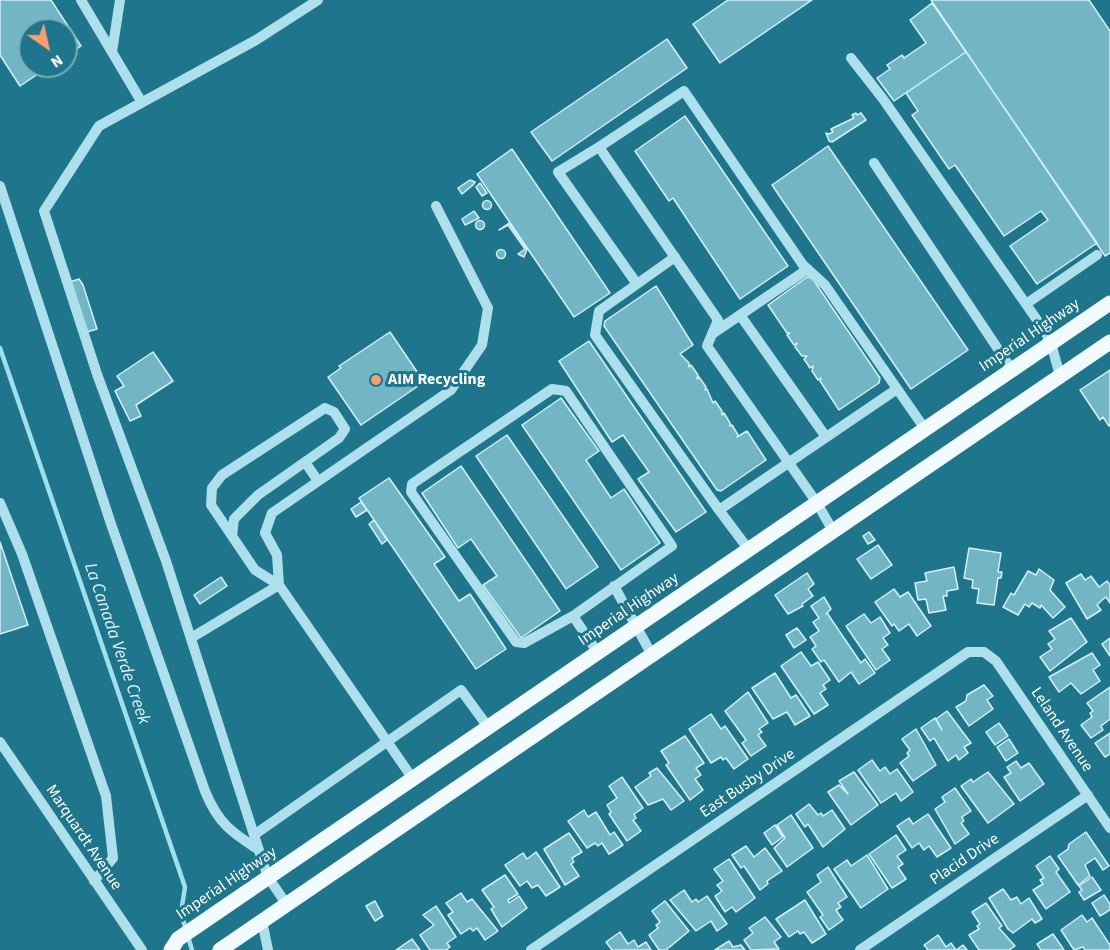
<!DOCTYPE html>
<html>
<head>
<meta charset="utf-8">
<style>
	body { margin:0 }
	#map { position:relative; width:1110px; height:950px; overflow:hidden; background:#1f768c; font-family:"Source Sans 3",sans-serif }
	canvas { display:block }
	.north { position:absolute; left:18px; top:18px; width:60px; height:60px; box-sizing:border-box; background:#1f768c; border:2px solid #79adba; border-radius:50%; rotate:146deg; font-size:16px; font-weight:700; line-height:24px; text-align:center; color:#fff }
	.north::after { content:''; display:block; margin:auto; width:21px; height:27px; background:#fa9f6d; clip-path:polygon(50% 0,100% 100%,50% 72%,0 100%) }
</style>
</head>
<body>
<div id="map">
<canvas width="1110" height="950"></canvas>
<div class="north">N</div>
</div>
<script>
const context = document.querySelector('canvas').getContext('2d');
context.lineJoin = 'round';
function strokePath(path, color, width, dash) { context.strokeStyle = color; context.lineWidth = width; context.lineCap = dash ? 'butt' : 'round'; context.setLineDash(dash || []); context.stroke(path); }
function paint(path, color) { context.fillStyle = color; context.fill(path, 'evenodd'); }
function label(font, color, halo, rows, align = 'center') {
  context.font = font + ' "Source Sans 3",sans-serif'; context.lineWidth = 6; context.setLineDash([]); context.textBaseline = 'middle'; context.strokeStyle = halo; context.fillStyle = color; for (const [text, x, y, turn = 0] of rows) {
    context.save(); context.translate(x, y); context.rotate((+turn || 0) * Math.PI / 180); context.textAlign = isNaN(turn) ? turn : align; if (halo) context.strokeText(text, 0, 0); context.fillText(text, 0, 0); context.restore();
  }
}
const stream = new Path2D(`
	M0 348 185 887 181 913 192 950`);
const building = new Path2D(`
	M0 0H51L81 46 66 56V30H30V66H50L20 86 0 55Z
	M728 0H812L720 63 693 24Z
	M931 0H1089L1110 31V253L1105 256Z
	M932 3 966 52 894 101 877 78 890 69 887 65 902 55 904 58 926 43 910 20Z
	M667 39 687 68 552 161 531 132Z
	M966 52 1097 243 1037 284 1010 246 1048 220 1041 211 1004 236 955 165 949 169 912 115 918 111 906 93Z
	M856 113 857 115 861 113 866 120 832 142 829 141 826 133 829 134 833 132 831 129 854 118 852 115Z
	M685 116 788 266 740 299 673 198 669 201 635 151Z
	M828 146 968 350 911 389 772 185Z
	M512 149 610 293 574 317 477 174Z
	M470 180 475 182 473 185 462 194 458 188Z
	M480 183 487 193 482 196 476 187Z
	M482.5 205a4.5 4.5 0 1 1 9 0a4.5 4.5 0 1 1-9 0Z
	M474 211 479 218 465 225 462 219Z
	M475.5 225a4.5 4.5 0 1 1 9 0a4.5 4.5 0 1 1-9 0Z
	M509 223 527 249 524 257 518 254 525 249 508 225 499 230Z
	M496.5 254a4.5 4.5 0 1 1 9 0a4.5 4.5 0 1 1-9 0Z
	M807 277 812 278 880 378 879 383 839 410 820 381 821 378 818 380 812 371 813 366 810 368 804 359 807 356H802L795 347 797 343 794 345 787 335 790 333H787L768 305Z
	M79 279 83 285 97 329 87 332 70 282Z
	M656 286 693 345 680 354 689 363V367L691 365 698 375 697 379 699 377 706 387 705 390 707 389 713 403 715 401 722 411V415L724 413 730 423V426L732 425 738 435 737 437 747 431 766 460 721 491 717 490 604 326 605 321Z
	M390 332 424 382 361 425 328 377 341 368 339 366Z
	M589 341 706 512 676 532 638 479 649 472 623 435 612 442 559 361Z
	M153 352 173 381 136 405 141 416 130 421 115 391 124 386 117 376Z
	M1110 370V426H1109L1103 417 1100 420 1080 390Z
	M561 398 599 451 586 460 611 498 624 489 660 543 621 570 522 425Z
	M507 435 598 567 566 589 476 456Z
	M461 466 560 611 521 638 483 585 497 576 471 539 458 548 422 493Z
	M389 478 445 557 434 564 459 601 470 594 506 649 476 669 359 498Z
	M361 502 367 510 356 517 351 509Z
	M374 520 387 540 382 544 369 524Z
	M869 532 875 540 868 544 863 536Z
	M0 542 28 625 0 634Z
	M878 545 892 565 871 579 857 559Z
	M969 548 1001 553 998 572H1002L1001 578H998L994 605 977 603 979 589 972 588 973 580 964 578Z
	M954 567 958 589 947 591V596H943L946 610 929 613 926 599 918 600 915 583 927 581 925 573Z
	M1039 569 1054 580 1050 590 1065 607 1053 618 1041 605 1040 608 1032 603 1029 607 1025 604 1018 615 1003 607 1011 593 1014 595 1028 571 1036 575Z
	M807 573 814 584 808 589 813 596 802 604 803 606 788 614 775 595Z
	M1081 574 1085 580 1091 576 1099 587 1107 581 1110 585V603L1106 597 1101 601 1097 605 1101 610 1087 619 1066 583Z
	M221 577 227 586 200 604 194 595Z
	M894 589 900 597 908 592 931 626 917 636 909 624 899 631 894 624 892 626 875 602Z
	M824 597 831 609 826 614 827 613 861 663 865 659 875 673 859 684 851 672 839 682 824 660 821 662 812 649 816 646 810 637 819 631 813 622 819 618 811 606Z
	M864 614 871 623 880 617 890 633 883 638 888 645 882 649 890 660 876 670 846 626Z
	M1071 618 1087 642 1050 671 1040 657 1052 649 1048 644 1055 639 1049 631Z
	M797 628 806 640 794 648 786 635Z
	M1110 638V656L1102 644Z
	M801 652 811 666 818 662 830 680 823 685 826 689 820 693 828 705 814 714 781 666Z
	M1092 653 1100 665 1093 670 1100 681 1081 694 1071 683 1059 692 1049 677Z
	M775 673 791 698 796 695 810 716 795 725 787 712 773 719 752 688Z
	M984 685 993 696 987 700 993 709 969 726 956 707 966 701 967 695Z
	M1110 687V719L1101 726 1103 730 1091 738 1081 725 1092 717 1090 713 1093 711 1087 703Z
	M748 692 768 723 759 729 762 732 758 735 766 746 751 756 742 743 746 740 725 711Z
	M947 711 971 743 964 747 968 753 959 760 956 755 948 761 934 738 930 741 921 728 935 718 942 730 936 719Z
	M711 714 721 729 725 726 748 759 734 769 726 758 723 760 721 757 711 763 689 729Z
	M999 723 1008 736 995 745 986 732Z
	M916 729 936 765 913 781 900 763 909 756 907 753 910 750 902 739Z
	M1110 733V754L1105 757 1095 743Z
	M685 736 704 763 696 768 701 775 695 779 703 790 690 800 666 765 669 763 661 751Z
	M1009 739 1018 753 1006 761 997 747Z
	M872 760 880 771 885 767 890 774 897 769 913 792 901 801 896 793 881 803 858 770Z
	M1016 761 1021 768 1029 763 1044 784 1020 801 1004 777 1011 773 1007 767Z
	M657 768 684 801 671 810 663 799 648 805 635 787 651 776 649 773Z
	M854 772 878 805 851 825 828 792 839 785 848 794 839 781Z
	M988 772 1014 804 988 823 961 786 971 779 973 782Z
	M622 777 643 808 634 814 636 818 633 820 641 831 627 841 609 814 611 812 607 805 617 798 609 786Z
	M955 788 971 811 962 817 964 821 961 823 969 834 955 844 935 809 945 802 942 797Z
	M809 804 818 815 821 813 823 816 832 810 845 829 823 847 808 824 805 827 796 814Z
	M584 810 588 817 596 812 610 835 614 832 623 845 609 854 602 843 598 846 595 843 587 848 568 821Z
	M928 814 951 848 937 857 929 846 924 850 919 843 912 848 897 826 909 818 913 824Z
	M791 815 813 848 787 867 774 848 785 838 777 825Z
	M775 825 783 837 772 845 764 833Z
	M1086 832 1109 866 1103 870 1095 858 1085 865 1090 876 1078 885 1058 856 1068 849 1069 844Z
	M569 833 582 852 572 858 574 862 571 864 579 876 565 885 544 849Z
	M896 835 906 850 897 856 903 864 898 867 906 879 892 888 869 854Z
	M746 846 754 857 765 848 782 871 767 881 768 884 760 890 744 866 741 868 732 855Z
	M536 852 560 887 546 896 538 885 532 888 527 881 520 886 505 865 523 853 527 859Z
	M867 855 888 889 861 908 834 869 847 860 851 866Z
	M1050 856 1059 869 1056 872 1070 892 1046 909 1033 890 1043 884 1040 880 1044 878 1036 866Z
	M729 859 755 898 736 912 732 907 725 912 715 896 722 891 717 885 723 881 714 869Z
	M828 867 847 897 838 903 841 907 836 910 843 920 829 930 820 917 823 915 807 892 821 882 817 875Z
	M505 875 518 894 508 900 509 903 519 896 527 908 502 927 491 909 494 907 482 890Z
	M1092 877 1101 890 1084 900 1079 892 1082 890 1079 886Z
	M1003 889 1011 900 1017 897 1021 904 1029 898 1042 919 1035 923 1032 919 1013 933 1008 929 989 898Z
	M684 890 692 902 696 899 698 902 707 896 727 924 717 931 711 921 696 931 670 900Z
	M461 893 467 902 472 899 498 931 485 940 477 928 473 931 470 928 461 934 448 915 453 912 446 903Z
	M1104 895 1110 904V910L1100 916 1092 903Z
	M805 900 826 934 812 943 804 932 800 934 798 931 789 937 776 919Z
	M375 901 383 916 375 921 366 906Z
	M665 901 689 931 666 950H659L649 935 658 928 656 925 660 922 652 911Z
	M986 903 1002 926 999 928 1015 946 1009 950H979L969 935 979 929 977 926 980 924 972 912Z
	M436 906 456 937 447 943 450 947 446 950H430L420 935 434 925 423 915Z
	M1082 915 1087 922 1092 918 1110 945V950H1085L1083 947 1074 950 1061 930Z
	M765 917 781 937 774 942 779 949 751 950 744 940 753 933 749 928Z
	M620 932 628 944 634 940 638 947 646 942 651 950H612L606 942Z
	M1053 934 1064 950H1041L1037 944Z
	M938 935 946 947 951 943 956 950 963 945 967 950H928L924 945Z
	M412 939 420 950H396Z
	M729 941 733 947 741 945 745 950H715Z`);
const minor = new Path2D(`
	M81 0 141 101
	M112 52 120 0
	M851 58 883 99 1044 330 1051 343 1060 376
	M599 147 558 172 637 284
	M874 163 1012 370
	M0 186 111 524 205 791C218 823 231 832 259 850
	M675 257 599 311 595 335 719 510 897 389
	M1026 304 1097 255
	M740 315 826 437
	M712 334 808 269
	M552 389 566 391 672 546 573 616 524 643 516 642 411 492 412 484Z
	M305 462 318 481
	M0 503 22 554 106 796 113 858 94 881
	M719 510 749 550
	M833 531 817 503 707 346 718 320 599 147 684 91 803 265 825 285 925 429
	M232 536 234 519 258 495 339 438 345 429 334 412 325 408 222 475 212 488 211 505 255 570 279 585
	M279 585 277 555 265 533 272 513 451 390 482 345 488 308 436 206
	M614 586 652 655
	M573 616 598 653
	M191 638 279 585 413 779
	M0 742 142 950
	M254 835 461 690 488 727
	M287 905 268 877 263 863 166 561 97 374 44 211 99 126 256 40 318 0
	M262 921 268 950
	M531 950 968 652H984L996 661 1110 828
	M860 950 1088 795`);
const major = new Path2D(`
	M171 950 178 939 235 900 1110 303
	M220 950 1110 342`);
const markers = [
	[376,380,6,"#fa9f6d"]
];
const streetNames = [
	["Imperial Highway",1030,336,-34],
	["Imperial Highway",629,610,-34],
	["Leland Avenue",1061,730,56],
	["East Busby Drive",748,784,-34],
	["Marquardt Avenue",83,838,56],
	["Placid Drive",965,860,-34],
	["Imperial Highway",227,884,-34]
];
const poiNames = [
	["AIM Recycling",388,380]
];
const waterNames = [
	["La Canada Verde Creek",116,644,71]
];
strokePath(stream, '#a0e0ed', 4.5);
paint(building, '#72b5c5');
strokePath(building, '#d2f1f9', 1.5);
strokePath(minor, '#ade0ec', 10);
strokePath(major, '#f2fbff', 15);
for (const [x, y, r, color] of markers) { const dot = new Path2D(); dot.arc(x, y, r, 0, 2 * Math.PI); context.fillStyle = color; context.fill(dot); strokePath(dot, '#1f768c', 2); }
label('16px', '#fff', '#1f768c', streetNames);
label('bold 16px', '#fff', '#1f768c', poiNames, 'left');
label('italic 18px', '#dcf4f9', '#1f768c', waterNames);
</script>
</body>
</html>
